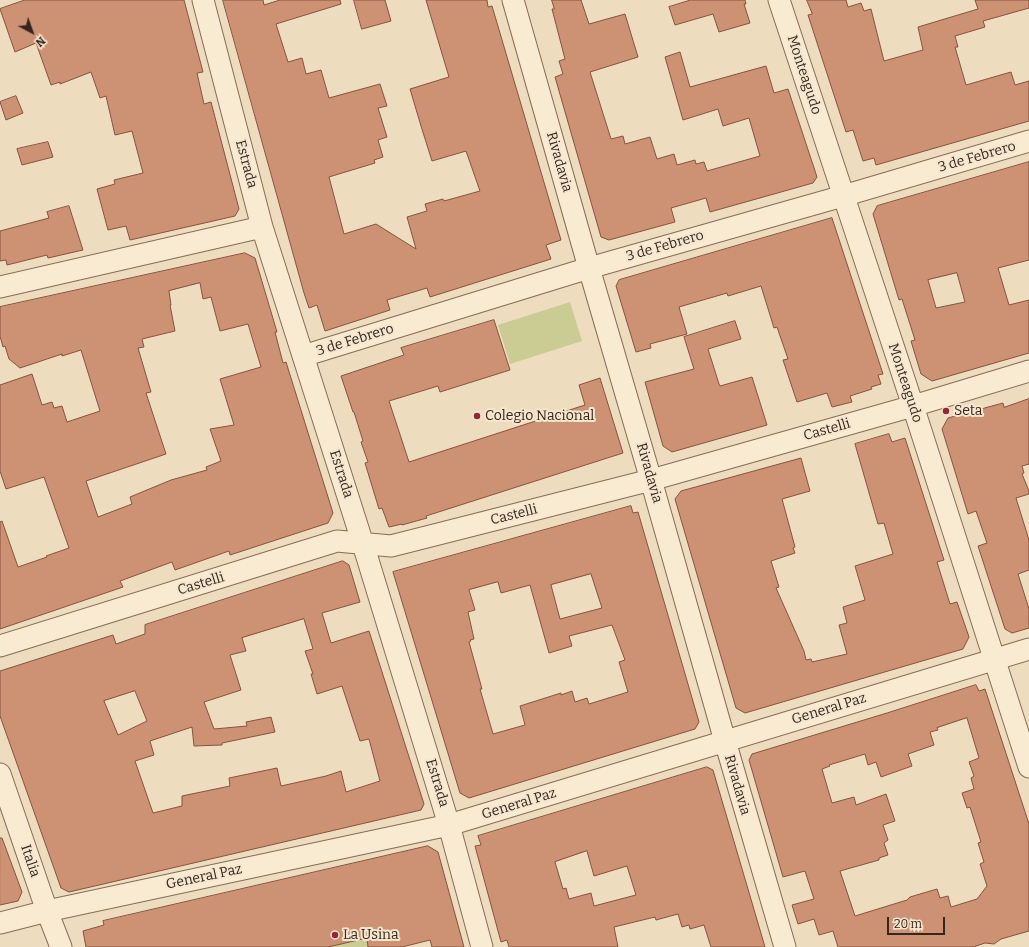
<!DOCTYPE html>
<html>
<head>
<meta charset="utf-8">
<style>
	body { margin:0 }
	#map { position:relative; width:1029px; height:947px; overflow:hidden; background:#eedcbf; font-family:Bitter,serif }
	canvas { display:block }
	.north { position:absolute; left:12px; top:12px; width:40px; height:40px; -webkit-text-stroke:3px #f5e7cf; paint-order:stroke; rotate:139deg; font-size:11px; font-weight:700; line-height:16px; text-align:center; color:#36261c }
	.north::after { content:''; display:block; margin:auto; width:14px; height:18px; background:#36261c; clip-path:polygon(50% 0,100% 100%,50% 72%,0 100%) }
	.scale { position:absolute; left:887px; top:917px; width:58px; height:18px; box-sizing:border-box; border:2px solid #36261c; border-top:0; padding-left:5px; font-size:12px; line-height:14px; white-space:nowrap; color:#36261c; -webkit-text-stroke:3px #f5e7cf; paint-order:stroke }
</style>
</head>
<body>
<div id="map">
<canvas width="1029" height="947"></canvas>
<div class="north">N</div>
<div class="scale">20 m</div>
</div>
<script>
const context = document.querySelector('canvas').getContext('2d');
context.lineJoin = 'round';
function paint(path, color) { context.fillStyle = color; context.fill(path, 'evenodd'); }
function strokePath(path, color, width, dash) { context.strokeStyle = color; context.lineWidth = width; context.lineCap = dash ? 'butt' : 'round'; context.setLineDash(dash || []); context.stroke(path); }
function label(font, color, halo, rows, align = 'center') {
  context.font = font + ' Bitter,serif'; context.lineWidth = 4; context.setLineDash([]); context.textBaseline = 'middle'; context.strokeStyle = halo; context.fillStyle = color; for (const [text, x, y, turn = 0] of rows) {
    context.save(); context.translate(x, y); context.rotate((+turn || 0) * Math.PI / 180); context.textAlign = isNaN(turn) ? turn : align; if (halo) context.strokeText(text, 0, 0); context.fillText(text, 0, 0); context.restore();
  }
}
const green = new Path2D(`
	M570 302 582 341 510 364 498 325Z
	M384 933 386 947H269Z`);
const building = new Path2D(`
	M25 0H184L203 72 197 73 204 104 211 102 239 209 235 216 130 240 126 226 108 230 97 189 115 184 114 180 143 173 132 131 115 135 106 96 100 98 91 72 60 84V82L51 85 36 43 15 52 0 9Z
	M223 0H263L264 5 280 0H340L341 4 276 24 288 62 302 58 306 74 321 70 329 98 380 84 387 106 378 108 387 137 378 140 383 157 374 160 375 163 329 177 344 234 376 224 416 249 407 217 427 211 425 204 443 199 444 201 480 191 466 151 432 161 421 126 410 89 449 77 426 0H487L488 7 492 6 561 240 546 245 551 259 430 297 427 288 387 300 390 310 325 331 317 305 309 308 304 293Z
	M354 0H385L391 21 362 29Z
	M552 0H581L589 24 625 14 638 57 590 72 611 139 623 136 625 144 650 137 657 159 674 154 677 165 695 160 696 164 704 162 707 171 760 156 749 118 723 126 718 109 683 120 665 57 680 52 690 87 766 66 774 93 788 89 817 177 813 183 710 212 706 198 671 208 675 222 609 240 601 237 555 77 563 74 559 61 565 59 552 9H554Z
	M691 0H745L746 4H744L750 23 719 32 713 14 675 25 669 7Z
	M807 0H846L848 7 861 3 864 11 871 9 884 61 923 50 918 27 978 9 975 0H1029V8L983 21 985 27 955 36 958 47H955L966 85 1011 72 1015 85 1029 81V121L876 165 874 158 863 161 853 130 846 132 808 15 812 14Z
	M16 96 23 113 6 120 0 102Z
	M48 142 53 157 22 165 17 149Z
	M1029 162V260L998 268 1009 305 1029 300V353L932 381 921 374 911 341 915 340 902 299 899 300 873 214 877 206ZM957 273 965 302 936 308 928 280Z
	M69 206 83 250 48 258 47 255 7 265 6 260 0 261V231L49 218 47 212Z
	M832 218 883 374 878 375 881 384 871 387 872 389 850 396 852 402 832 407 827 393 797 402 783 360 788 359 777 327 774 328 761 286 728 296 727 293 679 307 687 334 650 344 651 348 636 352 616 286 619 280Z
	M245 253 255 258 277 332H275L283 363 286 362 333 513 328 523 230 555 229 551 175 570 172 562 120 581 123 587 0 629V522L2 521 18 567 47 557 46 556 69 548 44 477 6 489 0 471V385L32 374 42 405 52 402 54 408 62 406 67 422 100 411 81 350 62 356V354L20 368 9 359 5 346 3 347 0 336V307ZM200 283 203 299 211 297 220 331 248 324 261 367 220 379 234 425 210 429 221 461 206 467 207 470 171 480 130 497 132 504 98 517 86 481 166 454 146 393 151 392 138 348 144 347 142 339 175 331 170 305H171L169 291Z
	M494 320 510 370 440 392 438 386 389 401 409 462 585 405 579 385 600 378 623 453 426 516 427 518 402 525V524L389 527 382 508 379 509 365 463 368 462 361 442 363 441 354 412H353L341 376 404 355 401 348Z
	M735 321 741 339 708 349 719 384 720 386 752 377 767 425 672 452 663 446 645 382 694 369 684 337Z
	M1029 399V464L1022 466 1024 473 1022 474 1029 491V494L1016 498 1029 540V570L1018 574 1029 609V628L1012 633 1005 629 978 546 987 543 976 511 968 514 942 429 948 418 1003 403 1004 407Z
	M889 434 892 442 905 438 944 560 937 562 950 604 957 602 969 637 963 649 745 713 736 708 675 499 681 491 801 458 810 491 782 499 795 547 793 548 795 553 771 561 779 587 776 588 804 651 806 660 811 659 812 662 847 654 839 625 847 623 843 607 865 600 855 566 893 554 884 523 878 524 855 444Z
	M631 506 633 513 638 512 690 691 699 722 695 729 469 798 460 793 393 572ZM591 574 602 608 560 619 551 585ZM498 582 501 593 530 585 549 653 572 646 569 636 612 625 625 660 619 662 628 692 589 704 587 698 575 702 572 691 561 695V693L520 706 525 725 493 734 480 689H482L469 642 471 641 470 640 474 639 468 612 475 610 469 590Z
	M343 561 349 565 360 602 322 613 331 643 369 631 424 804 421 810 69 892 61 888 0 716V671L113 635 116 644 145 634V625ZM304 619 313 649 305 651 313 674H311L317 694 342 686 360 741 369 739 380 781 346 792 341 771 326 776 281 786 277 768 229 778 230 786 182 796V806L153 813 135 761 154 755 150 741 192 727 194 746 222 745V743L275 732 271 717 246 722 247 726 214 729 204 702 241 690 230 655 246 651 242 638ZM135 691 147 721 118 735 104 701Z
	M976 685 979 691 985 689 1029 824V931L1001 939 994 944 985 943 973 947H838L833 931 819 935 814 919 798 924 792 905 814 899 805 871 783 877 749 760 752 754 887 713ZM967 718 979 758 969 762 974 776 971 778 974 789 962 793 967 808 970 807 981 842 978 843 984 862 980 864 987 886 977 899 951 907 948 896 940 898 937 889 910 897 907 900 855 916 840 871 879 860V858L888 855 884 843 888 840 883 825 895 821 886 794 856 805 854 797 832 803 822 769 830 766 829 765 865 754 868 765 876 762 881 777 912 766 908 754 934 745 930 732 938 730 937 728Z
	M707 767 713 770 765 947H711L704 925 690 929 689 925 682 927 678 914 656 920 655 917 614 927 618 947H509L507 940 501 942 475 846 481 845 478 836ZM587 851 594 876 627 866 636 895 594 906 591 893 569 899 566 888 563 889 555 862Z
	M0 838H2L22 892 18 901 0 905Z
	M428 846 438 852 464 947H432L430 940 402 947H368L367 938 328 947H86L83 931 104 925 103 921Z`);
const minor = new Path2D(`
	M203 0 262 227 363 544 449 825 482 947
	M513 0 589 268 651 480 725 741 785 947
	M779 0 913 406 1029 767
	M0 287 262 227
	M303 356 589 268 843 196 1029 141
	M0 646 337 541 391 546 651 480 913 406 1029 371
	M0 774 47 911 61 947
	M0 923 47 911 449 825 1029 649`);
const markers = [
	[946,411,4,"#962732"],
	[477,416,4,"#962732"],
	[335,935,4,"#962732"]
];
const streetNames = [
	["Monteagudo",804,75,72],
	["3 de Febrero",977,157,-16],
	["Rivadavia",559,162,74],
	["Estrada",246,164,75],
	["3 de Febrero",665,246,-16],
	["3 de Febrero",355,340,-17],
	["Monteagudo",905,383,72],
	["Castelli",827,430,-16],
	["Rivadavia",649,473,74],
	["Estrada",341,474,72],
	["Castelli",514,515,-14],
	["Castelli",201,584,-17],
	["General Paz",829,709,-17],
	["Estrada",437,783,73],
	["Rivadavia",737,785,74],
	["General Paz",519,804,-17],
	["Italia",30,861,71],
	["General Paz",204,877,-12]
];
const poiNames = [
	["Seta",954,411],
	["Colegio Nacional",485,416],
	["La Usina",343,935]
];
paint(green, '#cacc93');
paint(building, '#cd9174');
strokePath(building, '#86533d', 1);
strokePath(minor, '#876c57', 23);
strokePath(minor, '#f9ead2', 21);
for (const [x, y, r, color] of markers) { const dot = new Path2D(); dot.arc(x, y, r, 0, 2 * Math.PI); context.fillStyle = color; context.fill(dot); strokePath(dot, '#f5e7cf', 1.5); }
label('14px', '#36261c', '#f5e7cf', streetNames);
label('14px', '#36261c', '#f5e7cf', poiNames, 'left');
</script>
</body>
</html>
